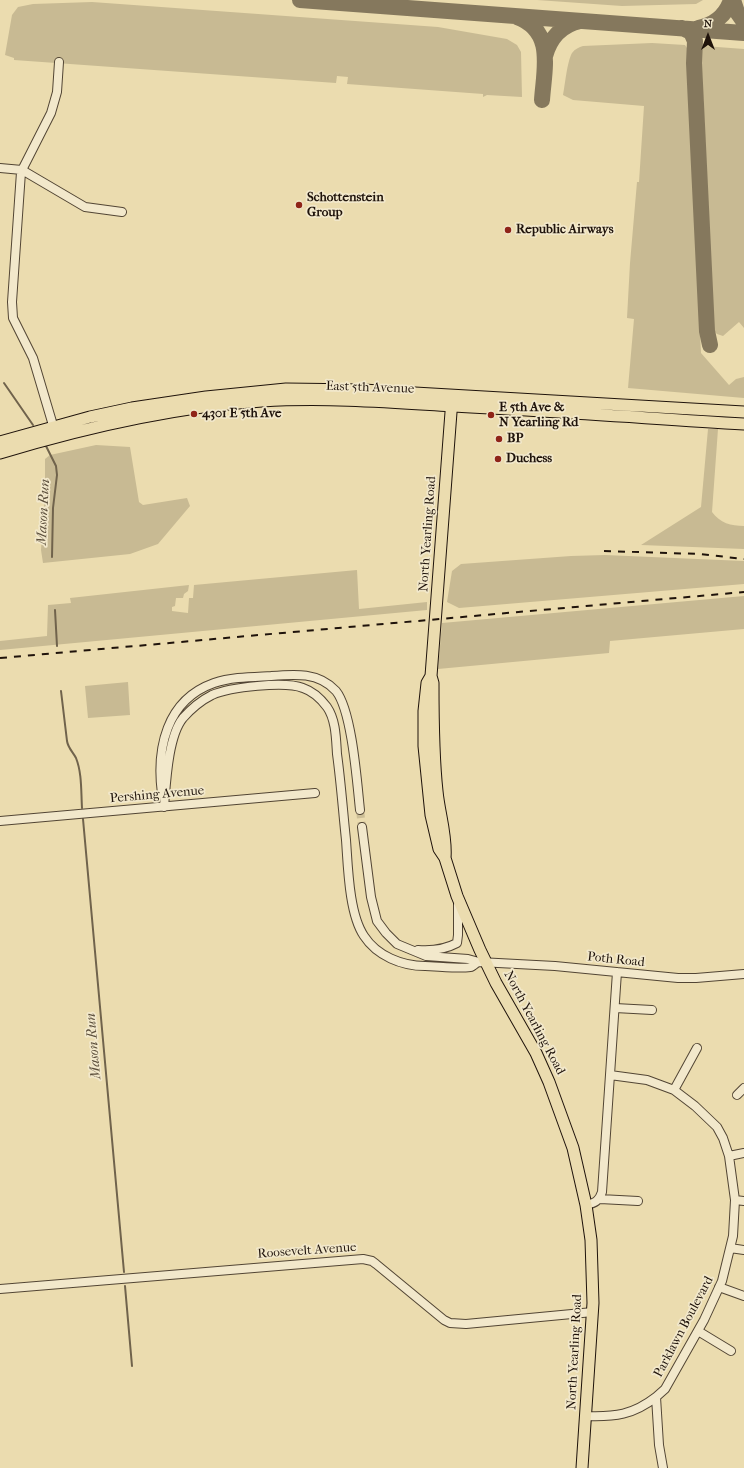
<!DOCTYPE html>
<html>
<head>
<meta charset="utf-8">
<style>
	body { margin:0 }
	#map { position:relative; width:744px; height:1468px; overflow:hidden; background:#ebdcaf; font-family:"IM FELL French Canon",serif }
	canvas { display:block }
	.north { position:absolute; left:688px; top:16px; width:40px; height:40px; -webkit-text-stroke:3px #f2e8cb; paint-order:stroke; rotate:0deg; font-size:11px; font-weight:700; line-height:16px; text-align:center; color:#1f130b }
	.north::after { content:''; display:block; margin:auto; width:14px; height:18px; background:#1f130b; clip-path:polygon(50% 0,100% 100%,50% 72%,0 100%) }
</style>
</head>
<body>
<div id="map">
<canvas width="744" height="1468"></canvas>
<div class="north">N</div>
</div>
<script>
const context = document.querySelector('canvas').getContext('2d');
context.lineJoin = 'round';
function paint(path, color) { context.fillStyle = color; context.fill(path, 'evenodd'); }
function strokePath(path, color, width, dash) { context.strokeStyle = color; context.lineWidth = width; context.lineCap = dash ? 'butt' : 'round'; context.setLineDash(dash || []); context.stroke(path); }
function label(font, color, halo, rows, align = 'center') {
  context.font = font + ' "IM FELL French Canon",serif'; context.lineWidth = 3.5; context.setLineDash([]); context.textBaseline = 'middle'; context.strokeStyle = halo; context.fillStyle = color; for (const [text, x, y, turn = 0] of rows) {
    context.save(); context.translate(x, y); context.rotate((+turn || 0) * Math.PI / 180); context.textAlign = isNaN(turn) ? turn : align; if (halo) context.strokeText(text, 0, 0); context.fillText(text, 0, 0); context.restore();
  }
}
const green = new Path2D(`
	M537 0H703L696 4 622 6Z
	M92 2 438 27 507 39 517 45 521 52 522 97 487 95 483 97V94L347 84 348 77 337 76 336 83 14 60V58L5 55 12 15 18 7 33 4Z
	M652 43 685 45 687 48 701 353 729 385 736 379 744 377V398L628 388 634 319 627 318 630 263 637 182H639L644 106 573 100 563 95C565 85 567 62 572 53 575 49 579 47 583 46Z
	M704 46 744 49V328L739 322 723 336 717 334 714 331 701 52Z
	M708 429H718L712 512C720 523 731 526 744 526V549L641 545 701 507Z
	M96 445 130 447 139 502 143 505 187 498 190 506 158 544 130 554 43 563 41 550 45 490V459L50 455Z
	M605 555 744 561V584L459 608 447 602 452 571 461 564 571 556Z
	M357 570 359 609 427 602V610L0 650V641L47 636 48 605 71 603 70 598 189 585 188 591 184 594 183 598H176L175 606 172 607V611L188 613 189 598H193L194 585Z
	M744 596V629L610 641 609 653 438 669 442 623Z
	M128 682 130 715 88 718 85 686Z`);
const stream = new Path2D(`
	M4 383 33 425
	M46 446 56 466 57 475 53 508 52 557
	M55 610 57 646
	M61 691 67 741C68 748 73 752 76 758 82 773 81 791 82 808
	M83 819 124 1272
	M125 1286 132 1366`);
const taxiway = new Path2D(`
	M300 0 744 33
	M733 0 737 12 744 22
	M517 17C555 31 544 69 542 100
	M682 28 691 32 695 41 694 63 707 331 710 345
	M698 28C714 25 726 15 731 0
	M545 56C550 38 562 25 580 21`);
const minorTunnel = new Path2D(`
	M360 810 362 827`);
const minor = new Path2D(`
	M0 168 22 170 85 207 122 212
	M55 432 33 358 13 318 12 302 21 172 51 113 57 92 59 62
	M162 794C156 749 166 700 214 683 232 677 252 677 271 676 295 674 319 672 336 691 352 711 357 782 360 810
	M164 807C166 783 168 736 183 718 191 709 202 700 212 695 230 687 285 681 303 688 312 691 321 699 327 707 336 720 336 739 337 754 341 783 343 812 346 840 348 867 349 914 364 936 377 956 402 966 425 966 434 966 465 969 471 967 473 966 476 963 479 962
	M0 821 315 793
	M362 827 371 897 377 921 386 933 397 944 426 956 468 959 479 962 555 966 678 978H696L744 974
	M418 950C432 951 444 950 457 943L458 935V905
	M615 1008 652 1010
	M610 1075 647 1080 674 1090 695 1106 717 1127 723 1138 729 1156 735 1200 733 1236 722 1281 704 1320 665 1389 656 1397 659 1445 663 1468
	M674 1090 697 1048
	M737 1095 744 1088
	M729 1156 744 1153
	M600 1199 638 1201
	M735 1200 744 1201
	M586 1205C595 1203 599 1201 602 1192L617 972
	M730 1248 744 1250
	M719 1287 744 1296
	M0 1289 363 1259 372 1261 376 1264 444 1320 450 1323 466 1324 593 1312
	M698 1331 731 1351
	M586 1416C615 1417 633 1415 656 1397`);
const major = new Path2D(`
	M0 442 90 417 132 408 206 397 286 389 363 390 744 412
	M0 453C86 427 172 407 262 401 326 397 390 402 454 406 551 411 647 418 744 424
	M431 676 427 683 424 711V746L431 815 439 849 445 858 457 896 480 950 496 983 536 1053 549 1082 573 1148 586 1205 591 1240 593 1303 582 1468
	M445 858C447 836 439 813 437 791 433 755 433 719 433 683L431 676 452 399`);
const rail = new Path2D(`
	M604 551 700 554 744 559
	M0 658 744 592`);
const markers = [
	[299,205,4,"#8f2418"],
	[508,230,4,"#8f2418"],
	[194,414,4,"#8f2418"],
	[491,415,4,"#8f2418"],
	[499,439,4,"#8f2418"],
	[498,459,4,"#8f2418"]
];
const poiNames = [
	["Schottenstein",307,198],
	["Group",307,213],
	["Republic Airways",516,230],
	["E 5th Ave &",499,408],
	["N Yearling Rd",499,423],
	["4301 E 5th Ave",202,414],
	["BP",507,439],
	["Duchess",506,459]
];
const streetNames = [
	["East 5th Avenue",370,388,2],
	["North Yearling Road",428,534,-86],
	["Pershing Avenue",157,795,-5],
	["Poth Road",616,960,6],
	["North Yearling Road",534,1023,62],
	["Roosevelt Avenue",307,1251,-4],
	["Parklawn Boulevard",684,1327,-62],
	["North Yearling Road",575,1352,-87]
];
const waterNames = [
	["Mason Run",44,512,-87],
	["Mason Run",94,1046,-95]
];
paint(green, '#c8ba93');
strokePath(stream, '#70634c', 2);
strokePath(taxiway, '#85785d', 16);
strokePath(minorTunnel, '#ccbe96', 8, [8, 4]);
strokePath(minor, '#524534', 10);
strokePath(major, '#1f130b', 13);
strokePath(minor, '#f2e8cb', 8);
strokePath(major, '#ebdcaf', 11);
strokePath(rail, '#1f130b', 2, [7, 7]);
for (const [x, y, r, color] of markers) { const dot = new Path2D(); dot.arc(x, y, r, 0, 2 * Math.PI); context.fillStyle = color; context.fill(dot); strokePath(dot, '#f2e8cb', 1.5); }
label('bold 13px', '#1f130b', '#f2e8cb', poiNames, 'left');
label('13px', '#1f130b', '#f2e8cb', streetNames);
label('italic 14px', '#5c4f3c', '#f2e8cb', waterNames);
</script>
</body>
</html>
